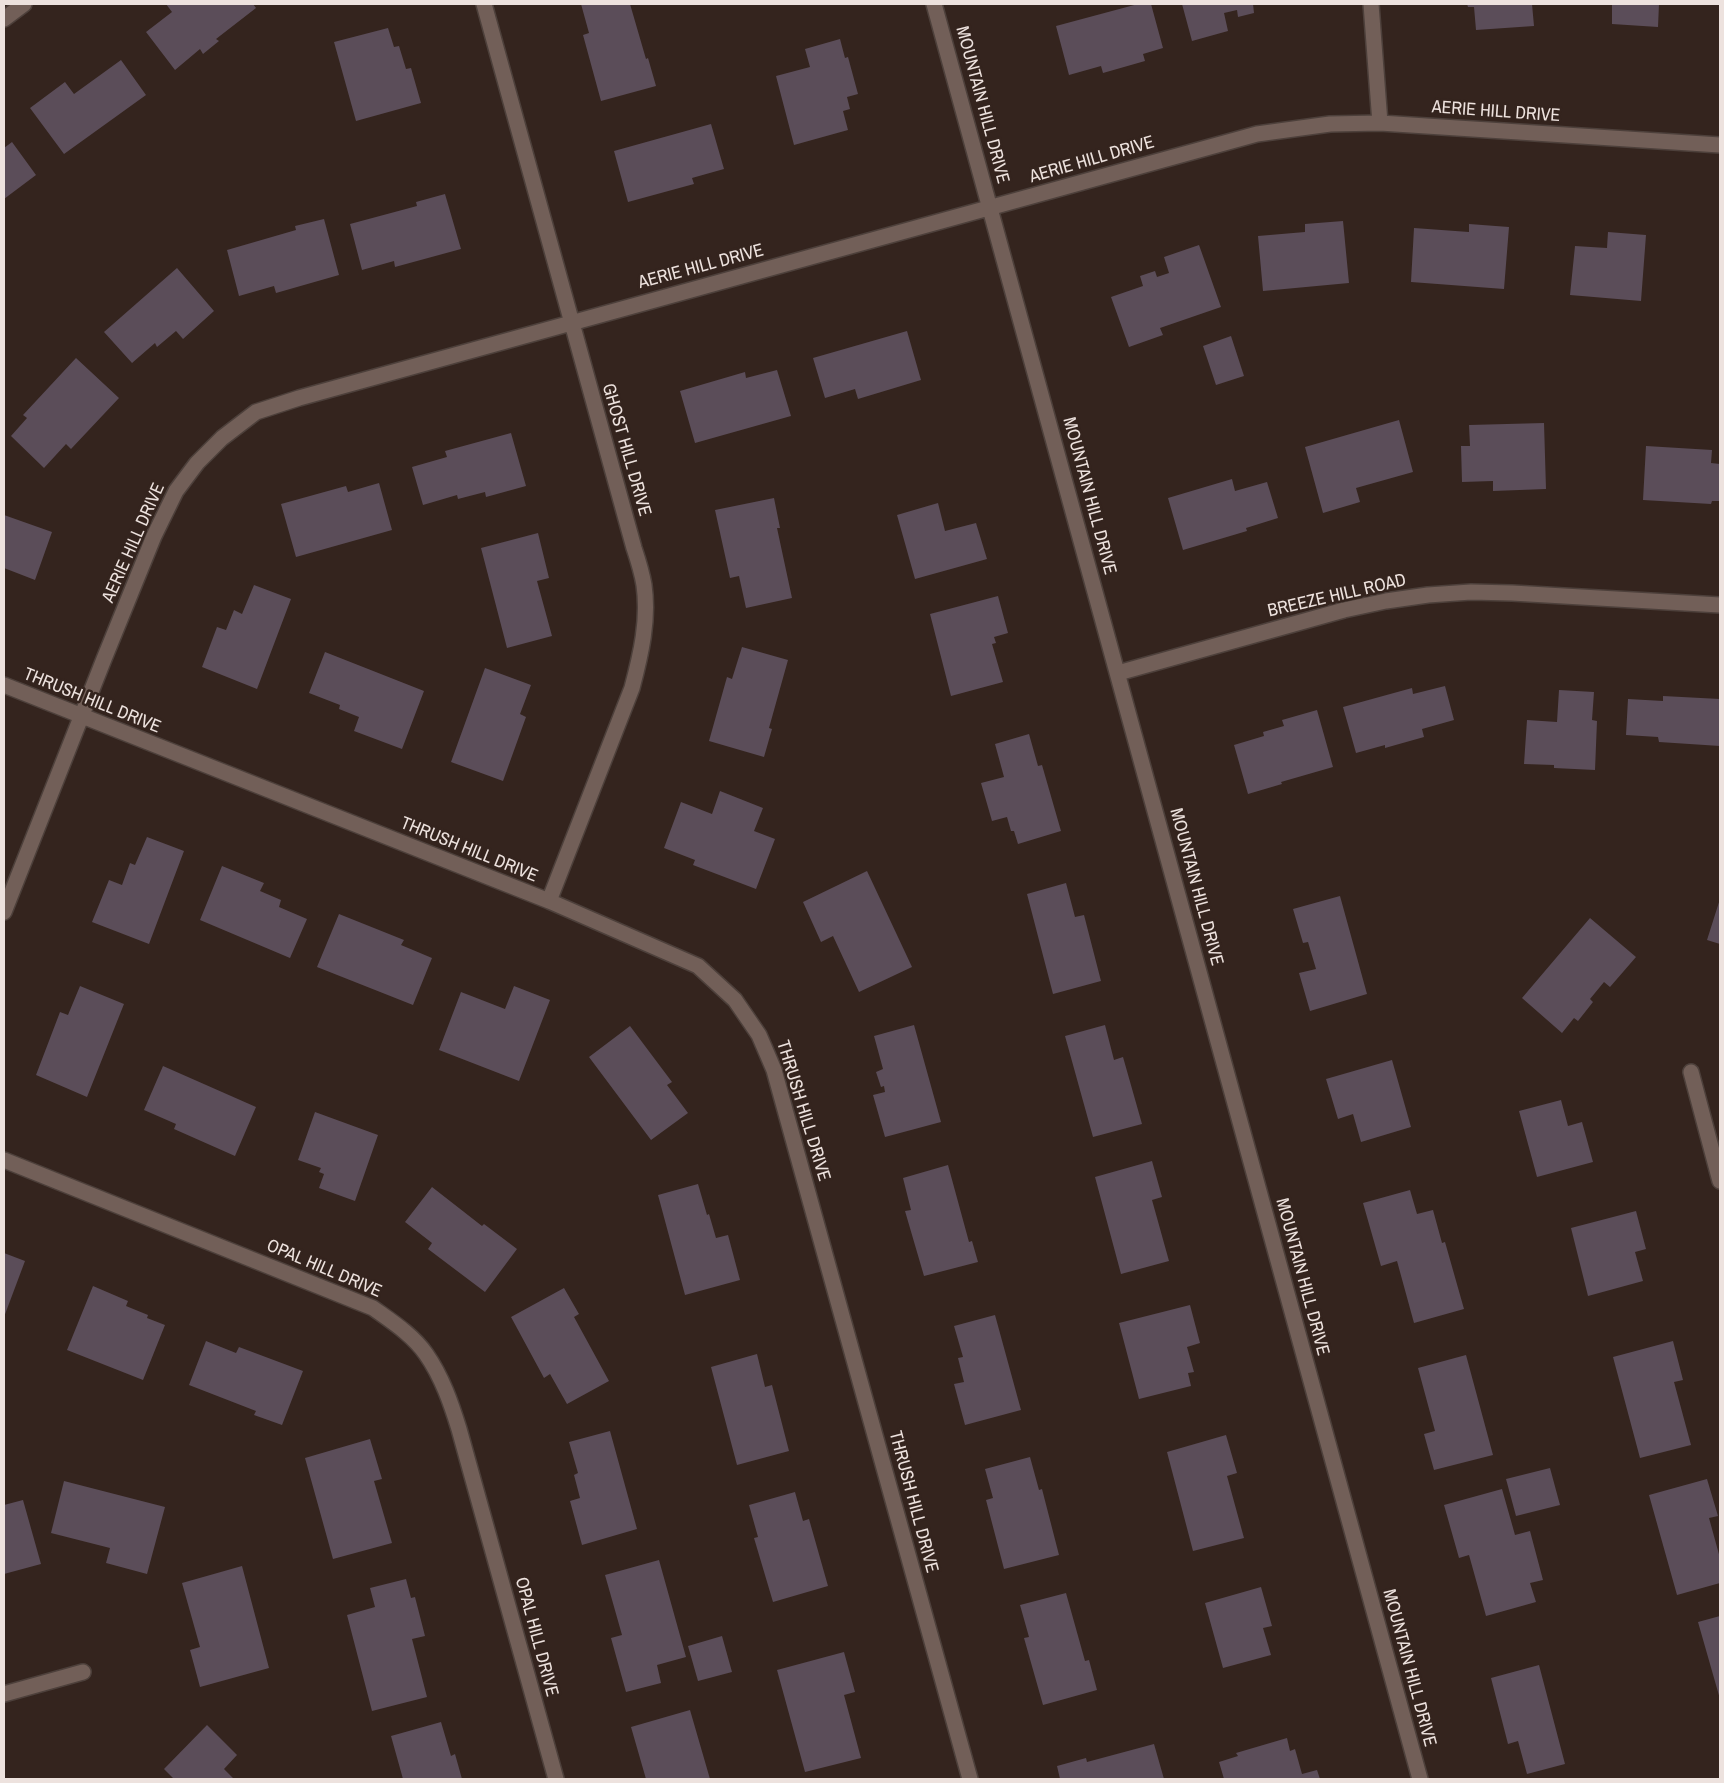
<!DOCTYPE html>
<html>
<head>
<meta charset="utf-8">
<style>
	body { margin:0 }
	#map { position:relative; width:1724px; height:1783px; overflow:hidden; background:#34241e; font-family:"Archivo Narrow",sans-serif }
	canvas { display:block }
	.frame { position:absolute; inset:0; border:5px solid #ede2de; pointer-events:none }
</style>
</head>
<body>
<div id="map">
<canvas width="1724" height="1783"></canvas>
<div class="frame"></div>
</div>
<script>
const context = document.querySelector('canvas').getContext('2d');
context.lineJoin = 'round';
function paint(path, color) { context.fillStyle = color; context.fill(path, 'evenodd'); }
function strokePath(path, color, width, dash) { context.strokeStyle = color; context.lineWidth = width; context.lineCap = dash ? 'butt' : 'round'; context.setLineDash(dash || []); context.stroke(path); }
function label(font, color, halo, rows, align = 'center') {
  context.font = font + ' "Archivo Narrow",sans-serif'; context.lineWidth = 5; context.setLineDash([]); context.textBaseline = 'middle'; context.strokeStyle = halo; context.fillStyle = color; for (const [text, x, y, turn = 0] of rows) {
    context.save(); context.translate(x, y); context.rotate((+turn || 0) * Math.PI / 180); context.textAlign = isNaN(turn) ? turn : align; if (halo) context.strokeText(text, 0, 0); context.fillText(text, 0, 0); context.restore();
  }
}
const building = new Path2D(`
	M166 4H253L256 8 216 39 219 41 203 54 200 49 175 70 146 32 172 12Z
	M581 4H630L646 59 648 58 656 86 601 101 583 35 589 33Z
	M1138 4H1151L1163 48 1143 54 1145 61 1103 73 1101 66 1069 75 1056 26Z
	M1182 4H1253L1254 13 1238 17 1237 10 1224 13 1228 31 1192 41Z
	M1467 4H1532L1534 26 1476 30 1474 7H1468Z
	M1612 4H1659L1658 27 1612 24Z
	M388 28 394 47 399 46 406 69 411 68 421 103 356 121 334 42Z
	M840 39 845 58 848 57 858 94 847 97 850 109 843 111 848 130 794 145 776 76 810 67 805 49Z
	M121 60 146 95 64 154 30 108 65 82 74 94Z
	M711 124 724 169 692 178 694 184 628 202 614 151Z
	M12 142 36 175 4 199V148Z
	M445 194 461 249 395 267 394 261 362 270 350 224 417 206 416 202Z
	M324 219 339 275 276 293 274 286 239 296 227 250 296 230 295 226Z
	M1343 221 1349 283 1263 291 1258 236 1305 232V224Z
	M1469 224 1509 227 1504 289 1411 282 1414 228 1469 232Z
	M1608 232 1646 235 1641 301 1570 295 1575 246 1607 248Z
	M1199 245 1221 307 1160 328 1163 335 1129 347 1111 297 1143 286 1140 276 1155 271 1157 277 1169 273 1164 257Z
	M177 268 214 311 183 339 176 331 157 347 155 343 132 363 104 332Z
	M907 331 921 380 858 399 855 389 825 398 813 358Z
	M1231 336 1244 376 1216 385 1203 346Z
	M76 358 119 398 71 449 66 444 44 468 11 436 27 418 23 415Z
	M777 370 791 416 695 443 680 391 745 372 746 378Z
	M1399 420 1413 472 1356 488 1360 502 1323 513 1305 447Z
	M1544 423 1546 489 1493 491V481L1462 482 1461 446H1470L1469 425Z
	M511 433 526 486 486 497 485 492 458 499 457 495 423 505 412 467 447 457 445 451Z
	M1646 446 1712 450 1711 463 1720 464V501H1712L1711 504 1643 500Z
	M1232 479 1235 491 1267 482 1278 518 1246 528 1247 531 1183 550 1168 498Z
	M379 483 392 530 296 557 281 504 346 486 348 492Z
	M774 498 780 528H777L792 598 746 608 739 576 730 578 715 510Z
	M938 503 945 531 976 523 987 559 915 579 897 515Z
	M4 515 52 532 35 580 4 568Z
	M538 533 549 578 537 581 552 636 507 648 481 548Z
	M254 585 291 599 257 689 202 667 217 627 226 630 234 610 242 614Z
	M998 596 1008 633 994 637 996 643 992 644 1003 682 951 696 930 614Z
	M742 647 788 660 769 728 772 729 764 757 709 741 727 677 732 679Z
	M325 652 424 691 402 749 354 731 359 717 339 709 340 705 309 693Z
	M485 668 531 685 520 714 526 717 503 781 451 762Z
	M1445 686 1454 720 1422 729 1424 737 1385 748V745L1356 753 1343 707 1412 688 1413 694Z
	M1559 690 1594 692 1592 720 1597 721 1595 770 1554 768V765L1524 764 1527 720 1557 722Z
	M1663 696 1720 699V746L1659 742 1658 737 1626 735 1628 699 1663 701Z
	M1317 710 1333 767 1281 782 1282 784 1248 794 1234 745 1264 736 1263 732 1284 726 1282 720Z
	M1029 734 1038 766 1042 765 1061 831 1018 844 1014 831H1011L1007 817 992 821 981 783 1004 777 995 744Z
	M720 791 763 808 754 831 775 839 756 889 693 865 695 860 664 848 681 802 712 814Z
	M147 837 184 851 149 944 92 922 109 880 122 885 130 863 135 865Z
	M222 866 264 883 260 891 281 900 279 907 307 919 290 958 200 920Z
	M867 871 912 967 859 992 833 936 821 942 803 902Z
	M1066 883 1075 917 1084 915 1101 981 1053 994 1027 894Z
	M1340 896 1367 994 1310 1011 1299 973 1316 969 1308 942 1303 943 1293 909Z
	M1720 899V944L1707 940Z
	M339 914 404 940 401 945 432 958 413 1005 317 967Z
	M1590 918 1636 957 1610 987 1604 982 1590 999 1593 1002 1578 1021 1574 1018 1562 1033 1522 998Z
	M80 986 124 1004 87 1097 36 1075 60 1012 68 1015Z
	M514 986 550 1000 519 1081 439 1050 461 992 505 1009Z
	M914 1025 941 1122 885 1137 873 1095 885 1092 884 1086 881 1087 876 1072 883 1069 874 1036Z
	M1105 1025 1114 1060 1123 1057 1142 1124 1093 1137 1065 1036Z
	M630 1026 672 1082 667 1085 688 1113 651 1140 589 1057Z
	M1392 1060 1411 1127 1361 1142 1353 1114 1338 1119 1326 1079Z
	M163 1066 256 1107 235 1156 174 1129 176 1124 144 1110Z
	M1561 1100 1568 1126 1582 1122 1593 1162 1537 1177 1519 1111Z
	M315 1112 378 1135 355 1201 319 1188 324 1174 319 1172 321 1168 298 1160Z
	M1152 1161 1162 1197 1152 1200 1169 1261 1121 1274 1095 1177Z
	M948 1165 969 1242 972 1241 978 1262 924 1276 905 1211 911 1210 903 1178Z
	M698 1184 707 1215 709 1214 716 1238 728 1235 740 1280 685 1295 658 1195Z
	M432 1187 482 1226 484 1224 517 1249 485 1292 428 1249 432 1243 405 1222Z
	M1410 1190 1417 1214 1433 1210 1442 1243 1445 1242 1464 1309 1414 1323 1397 1261 1381 1266 1363 1203Z
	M1636 1211 1646 1249 1635 1252 1643 1281 1588 1296 1571 1228Z
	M4 1253 25 1261 4 1317Z
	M93 1286 128 1301 126 1306 148 1315 147 1318 165 1325 143 1380 67 1350Z
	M564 1288 579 1314 574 1317 609 1381 567 1404 550 1374 544 1378 511 1317Z
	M1190 1305 1200 1343 1187 1347 1194 1372 1188 1373 1191 1386 1139 1399 1119 1323Z
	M995 1315 1021 1410 965 1425 954 1384 964 1382 958 1358 963 1357 954 1326Z
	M206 1341 236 1353 239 1347 303 1371 282 1425 254 1415 256 1411 189 1385Z
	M1673 1341 1683 1380 1674 1382 1691 1445 1640 1458 1613 1357Z
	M757 1354 765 1387 772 1385 789 1451 737 1465 711 1367Z
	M1466 1355 1493 1455 1434 1470 1424 1434 1435 1431 1418 1368Z
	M610 1431 637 1529 582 1545 570 1501 580 1498 574 1475 578 1473 569 1442Z
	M1226 1435 1237 1473 1227 1476 1244 1538 1193 1551 1167 1452Z
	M370 1439 382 1479 374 1481 392 1543 333 1559 305 1458Z
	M1030 1457 1039 1490 1042 1489 1059 1555 1004 1569 986 1500 993 1498 985 1469Z
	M1550 1468 1560 1505 1516 1516 1506 1479Z
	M1707 1479 1718 1516 1709 1518 1720 1558V1583L1677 1595 1649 1495Z
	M64 1481 165 1507 147 1574 106 1563 110 1548 51 1533Z
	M1502 1489 1515 1535 1530 1531 1543 1580 1530 1583 1536 1602 1486 1616 1469 1555 1459 1558 1444 1505Z
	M795 1492 803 1521 809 1519 828 1586 773 1602 754 1538 758 1537 749 1505Z
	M23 1500 41 1564 4 1574V1505Z
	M659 1560 686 1657 657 1665 661 1683 626 1692 611 1638 622 1635 605 1575Z
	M242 1566 269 1668 200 1687 190 1650 200 1647 182 1583Z
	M406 1579 411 1598 415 1597 425 1636 412 1639 427 1697 372 1711 347 1615 375 1607 370 1588Z
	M1261 1587 1272 1626 1263 1628 1271 1655 1223 1668 1205 1603Z
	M1066 1593 1085 1661 1089 1660 1097 1690 1043 1705 1024 1638 1029 1637 1020 1605Z
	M1720 1616V1699L1698 1622Z
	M722 1636 732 1672 698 1681 688 1646Z
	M844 1652 855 1692 844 1695 861 1758 805 1772 777 1670Z
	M1539 1665 1565 1764 1527 1774 1518 1741 1508 1744 1491 1678Z
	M690 1710 710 1779H646L631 1727Z
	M441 1722 451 1756 455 1754 462 1779H403L391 1736Z
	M207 1725 237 1755 224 1769 234 1779H174L164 1769Z
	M1287 1738 1290 1751 1295 1749 1302 1774 1317 1770 1320 1779H1224L1219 1762 1238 1756 1236 1753Z
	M1154 1744 1164 1779H1060L1057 1766 1086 1758 1087 1762Z`);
const minor = new Path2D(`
	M484 4 634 548C638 560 642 573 644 585 649 620 641 654 632 688L549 901
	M934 4 1420 1779
	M1371 4 1380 123
	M4 19 24 4
	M1118 673 1344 610 1386 601 1428 595 1471 592 1512 593 1720 605
	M4 685 549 901 698 966 735 1000 759 1035 774 1070 970 1779
	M4 912 104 659 154 536 176 491 197 463 222 438 256 412 299 398 1257 134 1330 124 1380 123 1720 145
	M1691 1072 1720 1181
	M4 1160 373 1308C391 1321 413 1335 426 1354 442 1377 451 1403 459 1429L556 1779
	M4 1694 83 1672`);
const streetNames = [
	["MOUNTAIN HILL DRIVE",982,105,75],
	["AERIE HILL DRIVE",1496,112,4],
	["AERIE HILL DRIVE",1092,160,-16],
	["AERIE HILL DRIVE",701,267,-15],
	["GHOST HILL DRIVE",626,450,74],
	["MOUNTAIN HILL DRIVE",1089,496,75],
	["AERIE HILL DRIVE",134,543,-66],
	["BREEZE HILL ROAD",1337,596,-13],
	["THRUSH HILL DRIVE",92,701,22],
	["THRUSH HILL DRIVE",469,850,22],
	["MOUNTAIN HILL DRIVE",1196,887,75],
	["THRUSH HILL DRIVE",803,1111,73],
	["OPAL HILL DRIVE",324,1269,23],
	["MOUNTAIN HILL DRIVE",1302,1277,75],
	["THRUSH HILL DRIVE",913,1502,75],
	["OPAL HILL DRIVE",536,1637,75],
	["MOUNTAIN HILL DRIVE",1409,1668,75]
];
paint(building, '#5b4d59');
strokePath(minor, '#4d403b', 18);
strokePath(minor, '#725f58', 15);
label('18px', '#ede2de', '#34241e', streetNames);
</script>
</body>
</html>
